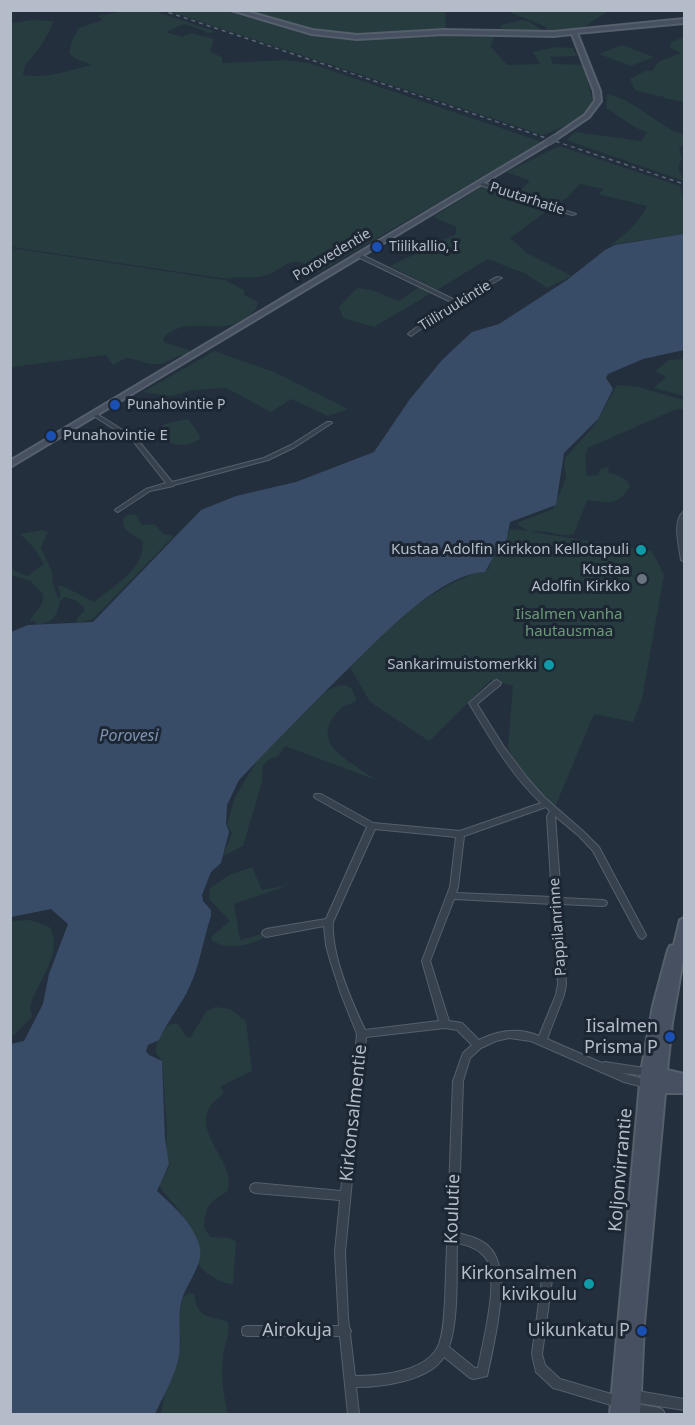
<!DOCTYPE html>
<html>
<head>
<meta charset="utf-8">
<style>
	body { margin:0 }
	#map { position:relative; width:695px; height:1425px; overflow:hidden; background:#242f3e; font-family:"Noto Sans",sans-serif }
	canvas { display:block }
	.frame { position:absolute; inset:0; border:12px solid #b4bcc9; pointer-events:none }
</style>
</head>
<body>
<div id="map">
<canvas width="695" height="1425"></canvas>
<div class="frame"></div>
</div>
<script>
const context = document.querySelector('canvas').getContext('2d');
context.lineJoin = 'round';
function paint(path, color) { context.fillStyle = color; context.fill(path, 'evenodd'); }
function strokePath(path, color, width, dash) { context.strokeStyle = color; context.lineWidth = width; context.lineCap = dash ? 'butt' : 'round'; context.setLineDash(dash || []); context.stroke(path); }
function label(font, color, halo, rows, align = 'center') {
  context.font = font + ' "Noto Sans",sans-serif'; context.lineWidth = 6; context.setLineDash([]); context.textBaseline = 'middle'; context.strokeStyle = halo; context.fillStyle = color; for (const [text, x, y, turn = 0] of rows) {
    context.save(); context.translate(x, y); context.rotate((+turn || 0) * Math.PI / 180); context.textAlign = isNaN(turn) ? turn : align; if (halo) context.strokeText(text, 0, 0); context.fillText(text, 0, 0); context.restore();
  }
}
const green = new Path2D(`
	M152 10 216 32 206 33 205 31 184 24 166 32 182 37 190 33 214 39 210 52 222 57V63L285 60 309 63 542 142 319 272C285 249 288 272 259 277 248 279 238 275 227 279L11 247V23L32 20 53 21C52 32 32 59 25 65L23 75C50 79 68 70 92 65L74 58 69 53 72 41 79 28 103 20 97 16 125 11Z
	M373 10C391 14 424 11 445 11L446 31 358 36 314 31 238 11Z
	M168 11H228L245 17 335 37 450 33 496 34 490 46 507 65 540 64 533 52 556 47 573 48 577 56 550 57 553 64 584 65 593 104C580 121 563 127 543 135Z
	M507 11H608L581 29 551 32 544 26Z
	M522 20 530 22 545 32 490 31 502 28 501 25Z
	M684 37V102L663 98 665 94 661 97 635 90 630 79 647 70 652 71 658 62 681 53 670 48 671 42Z
	M622 45 654 57 631 66 599 54Z
	M607 94C636 100 657 126 684 135V144L679 148 682 158 678 168 684 181 566 140 575 132 641 141 647 132C630 127 622 117 606 108Z
	M559 146 680 186 684 204V234L610 245C626 234 638 224 647 206L598 194 604 189 580 184 567 198 553 206 516 194 530 181 507 172Z
	M483 186 551 208 510 238 527 253 572 276 547 288 526 274 488 259 437 290 390 266 456 234V227L433 217Z
	M11 248 225 280 244 290V295L258 302C257 309 253 313 247 317 227 332 211 324 188 326 178 327 171 331 163 338L164 342 195 352 185 358 186 355C176 354 169 363 159 364 147 365 137 359 126 358L113 365 106 355 11 367Z
	M421 286 433 292 374 327 343 318 339 307 357 288 372 290 399 301Z
	M214 351 274 372 348 409 328 416 291 399 271 412 226 388 192 390 172 396 143 392Z
	M684 359V396L654 388 666 377 655 371 669 360Z
	M617 385 638 387 684 400V409L674 410 588 448 585 456 587 476 598 475 601 469 609 466 608 472C617 476 628 477 630 487 617 507 608 502 587 500L574 534C560 539 547 528 532 532L652 551 664 575 642 699 633 722 594 714 555 807 523 775 508 748 513 686 491 680 429 741 370 702 350 667C385 627 437 582 489 569 492 553 505 544 510 529L529 531 518 525 519 522 553 509 566 478 564 465 565 458 594 426Z
	M188 419 199 434 200 439C183 450 173 444 157 436L164 424Z
	M129 514 136 515 142 525 155 524 163 534 174 536 93 619 77 623V619L84 611V607L75 600 65 597 60 601C57 616 53 624 36 624L34 620 30 623C31 612 45 608 43 594L30 581 11 575V569L27 576 44 564 34 548 20 534 42 530 48 532 41 547 53 575 52 582 58 598 61 597 58 586H63L94 602C114 585 144 570 143 542 134 533 120 533 124 517Z
	M345 685 351 688 357 700C353 704 346 704 341 708 305 744 351 761 376 780L285 746 278 756 269 759 263 766 262 782 243 846 223 856 232 833 227 825 235 797 257 761 322 693 337 686Z
	M252 867 262 890 289 885 234 904 240 940 262 934 264 937C249 946 227 951 211 940L212 936 230 921 209 899 210 888 229 875Z
	M31 920 49 927C64 948 41 979 32 1000L30 1008 32 1017 11 1038V921Z
	M215 1007 230 1009 246 1021 252 1071 221 1086 224 1094C176 1124 241 1161 227 1192 211 1199 204 1209 204 1227L210 1237 230 1238 236 1242 233 1284C225 1284 218 1280 211 1276 184 1259 194 1232 179 1210 172 1200 164 1196 159 1184L170 1165 166 1153 167 1129 162 1061 156 1053C156 1041 162 1021 178 1024L186 1036 190 1038 206 1012Z
	M189 1293 194 1294C198 1320 207 1314 228 1322 230 1339 224 1343 223 1358 220 1377 224 1396 228 1414H161L166 1386 181 1345 178 1321 183 1297Z`);
const water = new Path2D(`
	M684 234V350L643 359 608 374 606 378 613 389 598 419 564 453 556 505 510 522 506 542 499 547 485 572C440 573 380 638 349 668 311 705 275 742 239 780L227 805 226 824 229 832 221 863 211 872 202 895 203 901 211 910V916C203 940 200 965 189 988 181 1006 167 1021 159 1040L148 1045 146 1051 149 1055 162 1061 165 1139 169 1164 157 1191C174 1207 191 1221 199 1244 205 1262 189 1280 183 1296 176 1316 182 1335 179 1355 176 1375 163 1396 155 1414H11V1044L24 1041 43 1004 49 974 68 924 51 909 11 917V632L28 625 93 622 201 510 236 496 296 482 374 452 410 399 442 360 472 332 499 324 567 280 605 250 615 245Z`);
const street = new Path2D(`
	M477 182H481L576 214 572 215 477 184Z
	M356 254H360L455 300 497 277 502 278 457 303 411 336 408 334 409 333 451 302 356 256Z
	M94 412 137 439 172 482 264 458 291 445 327 422H331L332 423 295 447 268 460 174 485 173 486 150 491 118 512 116 511 115 510 116 509 146 489 166 483 133 441 92 415 91 414Z
	M684 511C685 516 684 521 683 526 683 538 685 551 684 562L681 560C679 545 672 521 684 511Z
	M497 680 501 683 500 685 477 704 504 747 528 779 544 797 584 832 599 847 646 935 645 937 642 939 639 937 593 851 579 836 555 816 561 898 603 900 606 901 607 903 606 905 603 906 561 904 566 984 564 995 547 1039 602 1063 605 1062 651 1069 653 1072 651 1075 648 1076 622 1073 650 1081 652 1084 650 1087 647 1088 624 1082 531 1041 509 1038 496 1041 481 1048 470 1058 463 1081 458 1233C469 1236 483 1239 491 1249 512 1273 494 1342 488 1372L487 1376 474 1379 470 1378 444 1357C429 1381 382 1387 356 1387L359 1414H348L340 1336H247L243 1335 242 1331 243 1327 247 1326H339L335 1252 340 1200 255 1193 251 1191 250 1188 251 1185 255 1183 341 1191 357 1034 341 994 330 960 326 945 324 926 266 937 263 935 262 933 263 931 266 929 326 919 367 827 315 798 314 796 315 794H321L373 823 460 831 541 803C511 775 490 738 469 703L494 681ZM546 807 550 811 547 816 552 897 456 893 458 887 464 836ZM375 829 456 837 450 887 422 961 439 1021 365 1030C351 1000 331 955 333 922ZM454 899 553 904 558 984 556 995 539 1036C518 1027 499 1030 479 1040L462 1023 449 1021 430 961ZM445 1028 457 1030 472 1045 463 1053 453 1081 445 1301C444 1315 444 1330 439 1344 428 1372 381 1376 355 1376L350 1334 351 1331 349 1327 348 1317 345 1252 366 1037ZM457 1243C469 1245 482 1250 488 1262 498 1284 483 1343 478 1368H475L449 1347C459 1318 456 1274 457 1243Z
	M548 1267 552 1268 553 1272 542 1354 545 1365 560 1379 625 1398 627 1402 625 1406 621 1408 557 1389 553 1388 536 1372 532 1354 543 1272 544 1268Z
	M632 1390 684 1399V1410L632 1402 628 1400 626 1396 628 1392Z
	M631 1403 659 1408 663 1410 665 1414H631L627 1413 625 1409 627 1405Z`);
const secondary = new Path2D(`
	M231 10H241L312 30 357 35 444 30 553 32 684 19V23L577 33 600 91 601 101 589 117 555 140 552 138 553 137 585 115 595 101 594 91 572 34 553 36 444 34 357 39 312 34Z
	M548 140 551 142 550 143 10 467V461Z
	M684 918V954L672 1023 667 1070 684 1074V1093H665L644 1323 640 1414H610L641 1072 653 1006 668 950 670 946 674 945 680 920Z`);
const rail = new Path2D(`
	M161 10 684 184`);
const secondaryBridge = new Path2D(`
	M548 142 555 138`);
const markers = [
	[377,247,6,"#1a4fb4"],
	[115,405,6,"#1a4fb4"],
	[51,436,6,"#1a4fb4"],
	[641,550,6,"#0f9aa8"],
	[642,579,6,"#6b7280"],
	[549,665,6,"#0f9aa8"],
	[670,1037,6,"#1a4fb4"],
	[589,1284,6,"#0f9aa8"],
	[642,1331,6,"#1a4fb4"]
];
const farStreetnames = [
	["Puutarhatie",527,199,18],
	["Porovedentie",332,255,-31],
	["Tiiliruukintie",455,306,-32]
];
const farPoinames = [
	["Tiilikallio, I",389,247],
	["Punahovintie P",127,405]
];
const poiNames = [
	["Punahovintie E",63,436,"left"],
	["Kustaa Adolfin Kirkkon Kellotapuli",629,550],
	["Kustaa",630,570],
	["Adolfin Kirkko",630,587],
	["Sankarimuistomerkki",537,665]
];
const parkNames = [
	["Iisalmen vanha",569,615],
	["hautausmaa",569,632]
];
const streetNames = [
	["Pappilanrinne",558,927,-94]
];
const waterNames = [
	["Porovesi",129,736]
];
const nearPoinames = [
	["Iisalmen",658,1027],
	["Prisma P",658,1048],
	["Kirkonsalmen",577,1274],
	["kivikoulu",577,1295],
	["Uikunkatu P",630,1331]
];
const nearStreetnames = [
	["Kirkonsalmentie",354,1113,-84],
	["Koljonvirrantie",621,1170,-85],
	["Koulutie",453,1209,-88],
	["Airokuja",297,1331]
];
paint(green, '#263c3f');
paint(water, '#394c67');
strokePath(street, '#565f6c', 2);
strokePath(secondary, '#565f6c', 4);
paint(street, '#38414e');
paint(secondary, '#465061');
strokePath(rail, '#5a6575', 1.5, [4, 4]);
strokePath(secondaryBridge, '#565f6c', 8, []);
strokePath(secondaryBridge, '#465061', 6);
for (const [x, y, r, color] of markers) { const dot = new Path2D(); dot.arc(x, y, r, 0, 2 * Math.PI); context.fillStyle = color; context.fill(dot); strokePath(dot, '#1d2633', 2); }
label('14px', '#b4bcc9', '#1d2633', farStreetnames);
label('14px', '#b4bcc9', '#1d2633', farPoinames, 'left');
label('15px', '#b4bcc9', '#1d2633', poiNames, 'right');
label('15px', '#6b9a76', '#1d2633', parkNames);
label('15px', '#b4bcc9', '#1d2633', streetNames);
label('italic 16px', '#7c92b1', '#1d2633', waterNames);
label('18px', '#b4bcc9', '#1d2633', nearPoinames, 'right');
label('18px', '#b4bcc9', '#1d2633', nearStreetnames);
</script>
</body>
</html>
